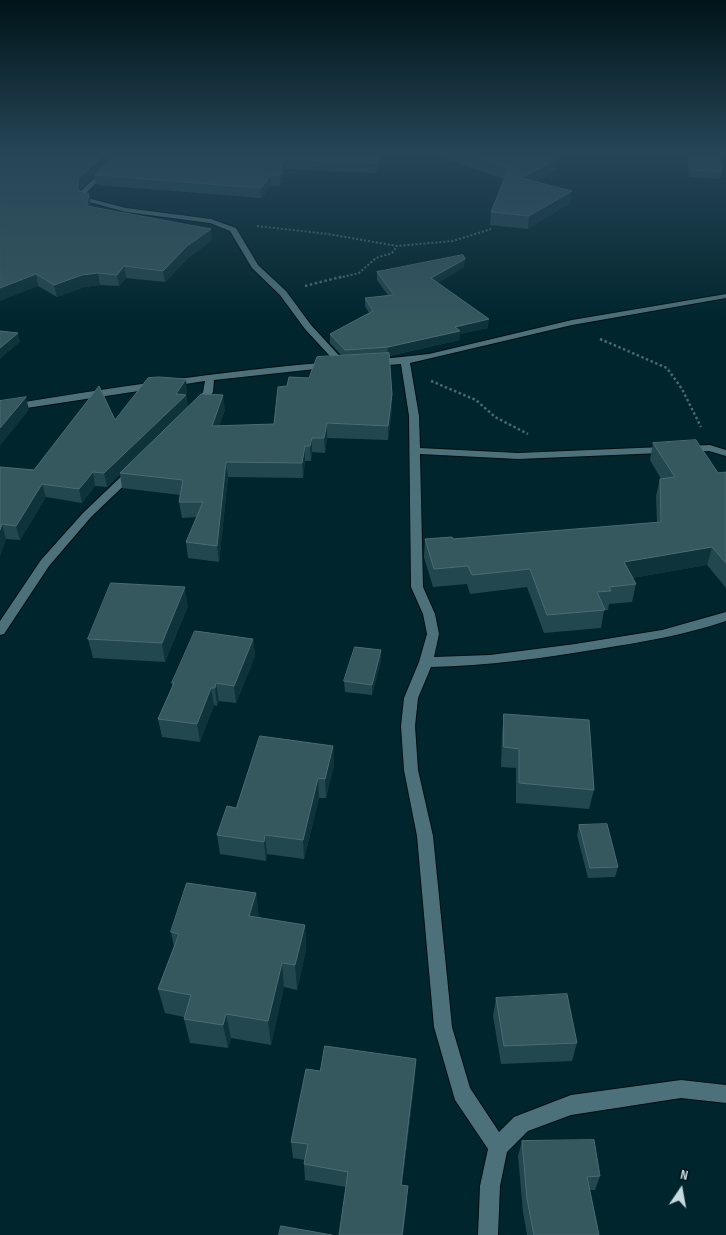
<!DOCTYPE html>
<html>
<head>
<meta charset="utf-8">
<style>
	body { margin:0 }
	#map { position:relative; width:726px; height:1235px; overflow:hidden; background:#00252d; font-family:"Sofia Sans Condensed",sans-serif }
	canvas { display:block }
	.north { position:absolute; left:656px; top:1165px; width:50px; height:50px; -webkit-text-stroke:4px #001a20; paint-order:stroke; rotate:12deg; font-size:14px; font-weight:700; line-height:20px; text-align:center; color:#c7dadf }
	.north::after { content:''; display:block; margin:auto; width:18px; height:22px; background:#c7dadf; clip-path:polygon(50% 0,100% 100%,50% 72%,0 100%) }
</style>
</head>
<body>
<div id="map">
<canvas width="726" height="1235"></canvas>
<div class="north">N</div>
</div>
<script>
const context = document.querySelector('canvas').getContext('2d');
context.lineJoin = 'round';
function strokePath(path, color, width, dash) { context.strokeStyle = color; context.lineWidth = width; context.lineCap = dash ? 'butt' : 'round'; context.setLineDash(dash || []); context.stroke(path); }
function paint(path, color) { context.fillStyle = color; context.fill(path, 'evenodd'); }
const pathFar1 = new Path2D(`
	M257 226 328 234 397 246 453 241 491 229
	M339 278 359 273 376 258 392 253 397 246`);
const path = new Path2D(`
	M305 286 344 276
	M600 339 667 368 682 389 701 427
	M431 381 476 400 495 417 528 434`);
const street = new Path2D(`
	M122 152H128L87 192V198L126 208 211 219 236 228 258 265 286 291 311 325 345 362V366H339L305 329 280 295 252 268 230 231 210 223 126 212 81 200 82 190Z
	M726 294V298L572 325 410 363 419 416 420 448 518 453 710 445 726 450V456L709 451 518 459 420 454 423 587 435 614 439 634 434 657 490 655 575 644 662 630 726 612V621C685 635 642 642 599 649 543 658 487 666 431 667L418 698 415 726 418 770 433 836 452 1027 470 1088 499 1132 514 1117 571 1095 681 1080 726 1085V1103L681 1098 571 1115 528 1131 507 1152 500 1186 498 1235H478L480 1186 488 1149 455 1100 434 1027 417 836 404 770 401 726 404 698 419 662 427 634 423 614 411 587 409 416 401 364 373 366 368 363 373 360 429 354 572 320Z
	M331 362 334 363V367L214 380 213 392 201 409 198 410 193 407 203 392 205 381 0 412V406C110 388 220 371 331 362Z
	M132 469 137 472 136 474 91 517 49 566 4 634 0 635V621L41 560 83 513 128 470Z`);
const wall = new Path2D(`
	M0 152H385L376 173 285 169 280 186H271L261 198 97 185 95 176 80 190V191L89 194 90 207 212 240 188 258 165 282 126 278 119 286 100 285 84 287 57 297 38 286Z
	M425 152H542L558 169 535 182 570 203 528 229 490 225 491 212 504 179Z
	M687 152H721L722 172 720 179 689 177Z
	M464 267 437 283 488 328 460 334V340L389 356 392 394V409L388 440 327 438 325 453 312 452 311 461H305L303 478 228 477 219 562 188 558 186 542 197 517 182 518 179 502 180 495 122 488 120 474 107 487 95 486 82 503 46 497 20 540 6 539 0 556V467L34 470 115 420 187 392 186 395 188 407 225 410 219 426 274 424 287 386 309 378 342 356 330 343V334L369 313 365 306V298L388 295 377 280V272Z
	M653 443 718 473 726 472V588L707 565 632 578 636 584 632 602 609 604 608 610H604L601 628 544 633 527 587 470 594 467 584 433 587 424 557 425 539H453L657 523 656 496 660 479H661L650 460Z
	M188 606 165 662 93 658 88 639Z
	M253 639 255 656 236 703 219 701 217 706 214 705 200 742 162 737 158 719 172 687V683Z
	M381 660 372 695 345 692 344 681Z
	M504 714 594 790 589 809 516 803V768L501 767 502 733Z
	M333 746 334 765 326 798H319L304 859 267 854 266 861 220 854 217 835 236 808Z
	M579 825 618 867 615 877 588 878 577 835Z
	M256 893 259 918 305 925 306 950 297 990 284 987 271 1045 231 1038 228 1048 190 1043 184 1019V1017L165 1013 158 989 174 947 171 932Z
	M496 998 577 1043 572 1061 501 1064 493 1016Z
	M320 1071 415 1077 402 1185 407 1201 403 1235H339L346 1187 305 1180 304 1164 305 1160 293 1158 291 1142Z
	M522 1141 600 1176 595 1190H590L599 1235H527L523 1212 518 1156Z`);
const shadedWall = new Path2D(`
	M107 152H119L80 190 79 201 78 190V179Z
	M381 152H385L376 173V163Z
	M560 157 558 169 519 191 521 178Z
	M284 159 285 169 280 186V175Z
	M271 175V186L261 198V188Z
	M572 191 570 203 528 229 529 216Z
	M89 194 91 205 89 217 87 206Z
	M211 229 212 240 188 258 165 282 163 271 187 246Z
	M465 259 464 267 431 287V278Z
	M124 266 126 278 119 286 117 275Z
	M98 273 100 285 84 287 57 297 54 285 82 275Z
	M36 274 38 286 0 301V288Z
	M489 319 488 328 460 334V340L387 356 388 347 455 327Z
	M18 333 20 342 0 359V348Z
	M186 379 187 392 186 395 188 408 120 473V474L107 487 104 473 176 394Z
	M392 394V409L388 440V426Z
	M223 395 225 410 214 440 212 426Z
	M26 397 29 410 0 446V428Z
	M327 423V438L325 453 324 438Z
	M312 438V452L311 461 310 446Z
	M305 446V461L303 478 302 463Z
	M226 462 228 477 219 562 217 546Z
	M93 472 95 486 82 503 79 489Z
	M42 484 46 497 20 540 16 526Z
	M2 524 6 539 0 556V530Z
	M712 547 707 565 620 580 624 562Z
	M185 587 188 606 165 662 162 643Z
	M253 639 255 656 236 703 234 686Z
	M381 650V660L372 695V685Z
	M216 683 219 701 217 706 215 688Z
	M211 688 214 705 200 742 197 724Z
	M333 746 334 765 326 798 325 779Z
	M318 778 319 798 304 859 303 840Z
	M265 835 267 854 266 861 264 842Z
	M256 893 259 918 249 916Z
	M305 925 306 950 297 990 295 965Z
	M282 963 284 987 271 1045 268 1021Z
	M226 1014 231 1038 228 1048 223 1025Z
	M416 1059 415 1077 400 1200 401 1185Z`);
const building = new Path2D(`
	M0 152H107L78 179V190L89 194 87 206 211 229 187 246 163 271 124 266 117 275 98 273 82 275 54 285 36 274 0 288Z
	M118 152H381L376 163 284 159 280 175H271L261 188 95 175Z
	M460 152H542L560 157 521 178 572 191 529 216 491 212 509 168Z
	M689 152H721L722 172 691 170Z
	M463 255 465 259 431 278 489 319 455 327 460 331 388 347 345 350 330 334 373 311 365 298 394 295 377 272Z
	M0 331 18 333 0 348Z
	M389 353 392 394 388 426 327 423 324 438H312L310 446H305L302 463 226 462 217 546 186 542 203 502H179L183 480 120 473 201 394 223 395 212 426 274 424 278 387 287 386 289 377 309 378 317 357Z
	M159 377 186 379 176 394 186 395 104 473 93 472 79 489 42 484 16 526 2 524 0 530V467L34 470 99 386 115 420 148 378Z
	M26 397 0 428V401Z
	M696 440 718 473 726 472V563L712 547 624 562 636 584 609 587 611 591 597 592 605 610 547 615 530 569 472 575 468 566 434 569 425 539 452 537 453 539 661 522 660 479 675 477 653 443Z
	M111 583 185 587 162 643 88 639Z
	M195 631 253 639 234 686 216 683 215 688H211L197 724 158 719 174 683H172Z
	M355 647 381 650 372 685 344 681Z
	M504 714 589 720 594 790 519 783V749L504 747Z
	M260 736 333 746 325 779 318 778 303 840 265 835 264 842 217 835 227 806 236 808Z
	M607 824 618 867 590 868 579 825Z
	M187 883 256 893 249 916 305 925 295 965 282 963 268 1021 226 1014 223 1025 184 1019 191 995 158 989 179 934 171 932Z
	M567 994 577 1043 504 1046 496 998Z
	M325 1046 416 1059 401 1185 408 1186 402 1235H339L348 1172 304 1164 308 1144 291 1142 306 1069 320 1071Z
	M594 1140 600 1176 587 1177 599 1235H534L527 1199 522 1141Z
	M281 1226 332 1235H279Z`);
strokePath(street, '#000c10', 2);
strokePath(pathFar1, '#4a6970', 2, [2, 2]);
strokePath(path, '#4a6970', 2.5, [2.5, 2.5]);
paint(street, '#4c717a');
paint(wall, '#23474f');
paint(shadedWall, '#0e333b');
paint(building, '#35575e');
strokePath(building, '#4c6b72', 1);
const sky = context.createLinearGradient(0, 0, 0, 325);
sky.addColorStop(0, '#001419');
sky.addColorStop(0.47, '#264657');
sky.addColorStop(1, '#26465700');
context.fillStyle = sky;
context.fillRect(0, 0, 726, 325);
</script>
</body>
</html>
